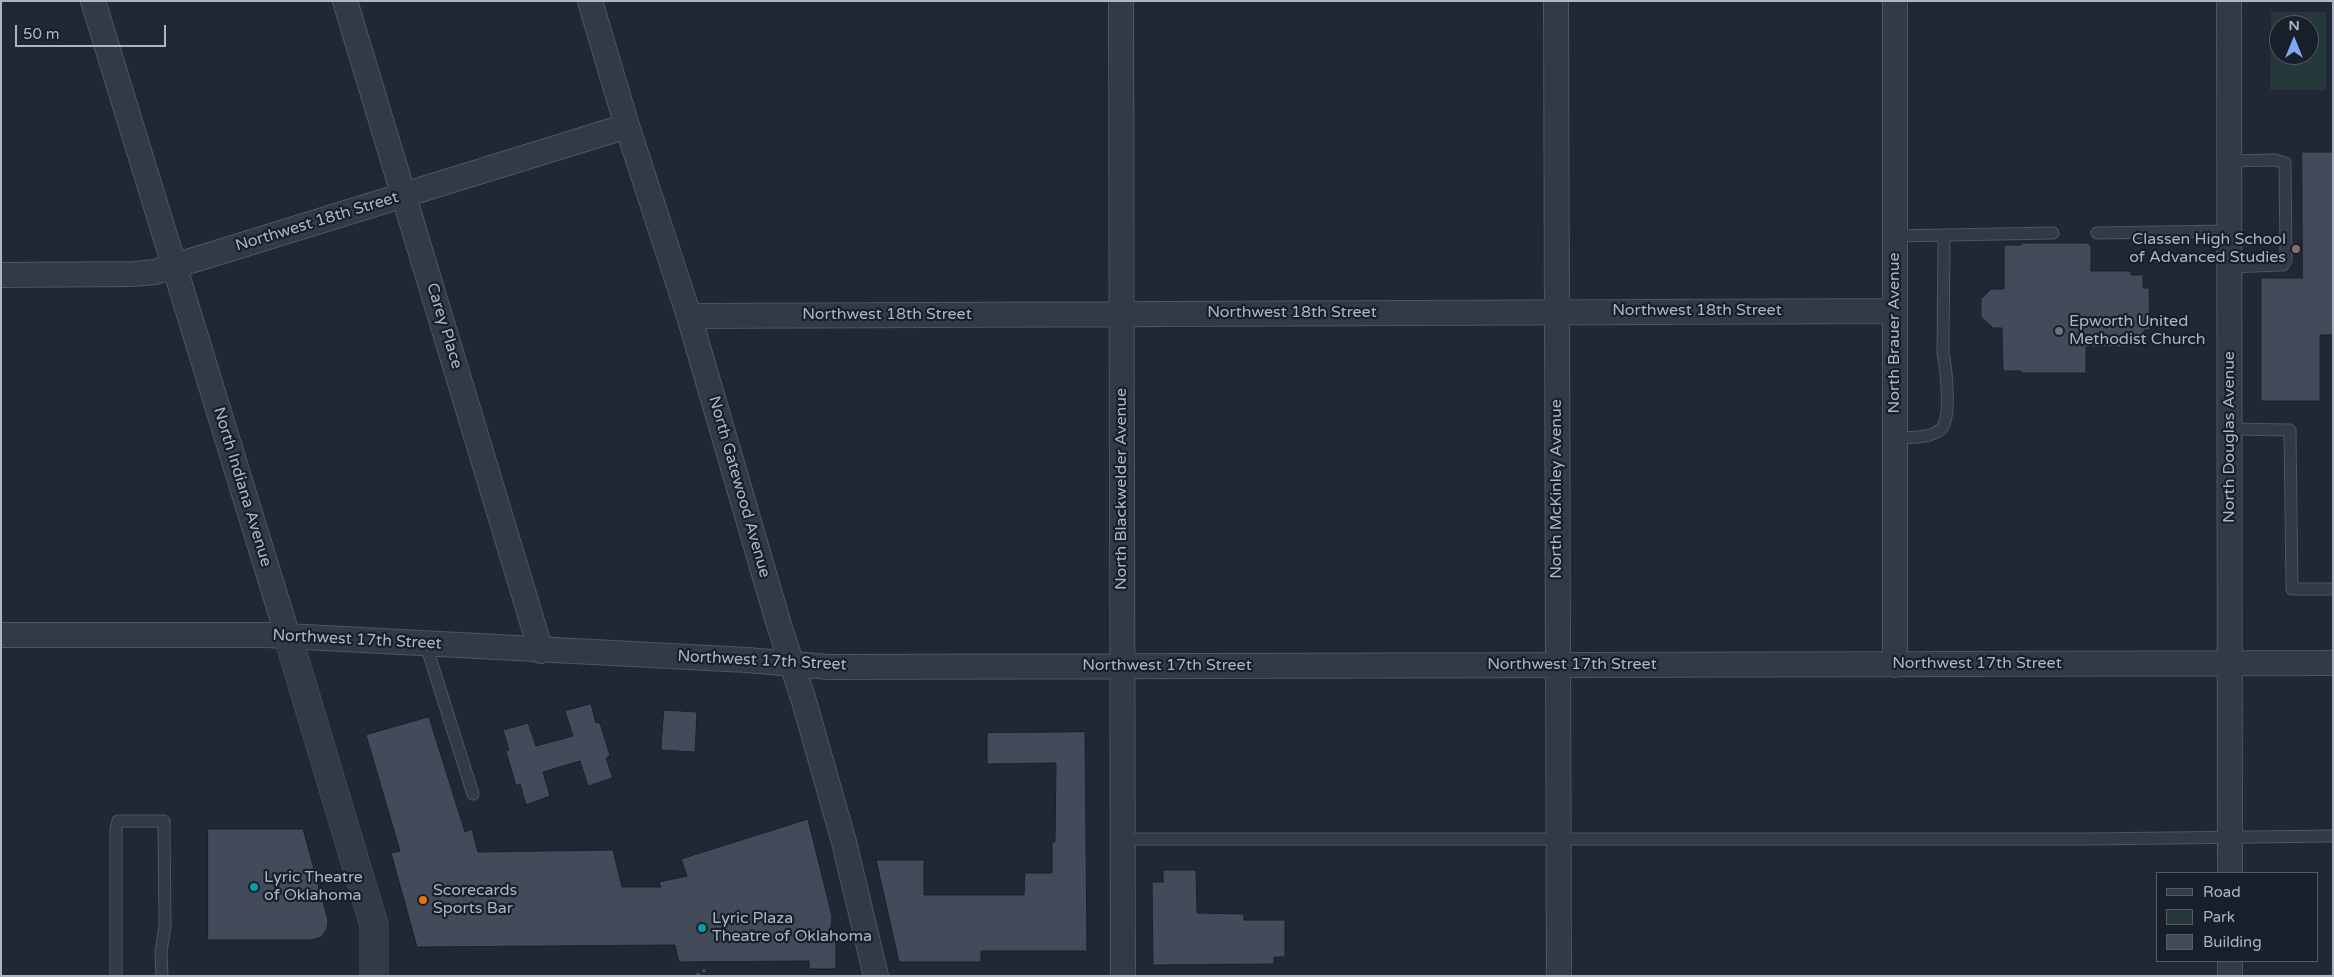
<!DOCTYPE html>
<html>
<head>
<meta charset="utf-8">
<style>
	body { margin:0 }
	#map { position:relative; width:2334px; height:977px; overflow:hidden; background:#202835; font-family:"Varela Round",sans-serif }
	canvas { display:block }
	.frame { position:absolute; inset:0; border:2px solid #adb5c3; pointer-events:none }
	.legend { position:absolute; left:2156px; top:872px; width:162px; height:90px; box-sizing:border-box; background:#191f2a; border:1px solid #545b67; margin:0; padding:6px 9px; list-style:none; font-size:15px; color:#adb5c3 }
	.legend li { display:flex; align-items:center; gap:10px; height:25px }
	.legend b { width:25px; border:1px solid #545b67 }
	.north { position:absolute; left:2269px; top:15px; width:50px; height:50px; box-sizing:border-box; background:#191f2a; border:1px solid #545b67; border-radius:50%; rotate:0deg; font-size:14px; font-weight:700; line-height:20px; text-align:center; color:#adb5c3 }
	.north::after { content:''; display:block; margin:auto; width:18px; height:22px; background:#81a8f4; clip-path:polygon(50% 0,100% 100%,50% 72%,0 100%) }
	.scale { position:absolute; left:15px; top:25px; width:151px; height:22px; box-sizing:border-box; border:2px solid #adb5c3; border-top:0; padding-left:6px; font-size:15px; line-height:18px; white-space:nowrap; color:#adb5c3; -webkit-text-stroke:4px #191f2a; paint-order:stroke }
</style>
</head>
<body>
<div id="map">
<canvas width="2334" height="977"></canvas>
<div class="frame"></div>
<ul class="legend">
<li><b style="height:6px;background:#333a46"></b>Road</li>
<li><b style="height:14px;background:#253739"></b>Park</li>
<li><b style="height:14px;background:#414b5a"></b>Building</li>
</ul>
<div class="north">N</div>
<div class="scale">50 m</div>
</div>
<script>
const context = document.querySelector('canvas').getContext('2d');
context.lineJoin = 'round';
function paint(path, color) { context.fillStyle = color; context.fill(path, 'evenodd'); }
function strokePath(path, color, width, dash) { context.strokeStyle = color; context.lineWidth = width; context.lineCap = dash ? 'butt' : 'round'; context.setLineDash(dash || []); context.stroke(path); }
function label(font, color, halo, rows, align = 'center') {
  context.font = font + ' "Varela Round",sans-serif'; context.lineWidth = 4.5; context.setLineDash([]); context.textBaseline = 'middle'; context.strokeStyle = halo; context.fillStyle = color; for (const [text, x, y, turn = 0] of rows) {
    context.save(); context.translate(x, y); context.rotate((+turn || 0) * Math.PI / 180); context.textAlign = isNaN(turn) ? turn : align; if (halo) context.strokeText(text, 0, 0); context.fillText(text, 0, 0); context.restore();
  }
}
const green = new Path2D(`
	M2271 12H2326V90H2270ZM2279 25H2309V55H2279Z`);
const building = new Path2D(`
	M2302 152H2333V335H2320V401H2261V278H2302Z
	M2021 243H2086L2091 245V271H2131V275H2143V288H2149L2150 330H2144V342H2131V347H2086V373H2021V371H2003L2002 328H1993L1981 317V299L1991 289H2004V245H2021Z
	M591 704 596 723H600L610 756 606 758 613 778 588 786 580 761 543 772 550 796 526 805 520 784 516 786 506 751 509 750 503 730 528 723 536 746 573 736 565 711Z
	M664 710 697 712 695 752 661 750Z
	M429 717 465 832 472 829 478 852 613 850 622 887H661L659 882 687 876 681 859 808 819 832 916 830 939H836V969H809V961L679 962 675 945 417 947 391 853 400 851 366 735Z
	M1085 732 1087 951H981V962H899L876 860H924V895H1024L1025 873H1052V842H1055L1056 763 987 764V733Z
	M208 829H303L328 920 327 929 321 937 311 940H208Z
	M1163 870H1196L1197 913 1244 914V920H1285V957H1274V964L1153 965 1152 882H1163Z`);
const path = new Path2D(`
	M811 934 813 947
	M696 976 705 970`);
const service = new Path2D(`
	M2229 161 2275 160 2285 163 2286 260 2283 265 2230 267
	M2097 233 2229 231
	M1895 236 2053 233
	M2230 429 2290 430 2292 589H2333
	M1896 438C1910 437 1930 439 1941 429 1952 419 1946 368 1943 353L1944 235
	M426 645 473 794
	M1123 839H2088L2333 836
	M116 976V829L118 821H164L165 926 161 952 162 976`);
const minor = new Path2D(`
	M93 1 288 637
	M345 1 541 651
	M590 1 627 126 689 316 779 625 804 701 844 842 876 976
	M1121 1 1123 976
	M1556 1 1559 976
	M1895 1V665
	M2229 1 2230 873
	M1 275 133 274 155 272 627 126
	M689 316 1895 311
	M1 635H266L747 660 829 667 2333 663
	M2230 961V976`);
const tertiary = new Path2D(`
	M288 637 374 925V976`);
const markers = [
	[2296,249,5,"#8d6e63"],
	[2059,331,5,"#6b7280"],
	[254,887,5,"#0f9aa8"],
	[423,900,5,"#e8710a"],
	[702,928,5,"#0f9aa8"]
];
const streetNames = [
	["Northwest 18th Street",317,222,-17],
	["Northwest 18th Street",1697,311],
	["Northwest 18th Street",1292,313],
	["Northwest 18th Street",887,315],
	["Carey Place",444,326,73],
	["North Brauer Avenue",1895,333,-90],
	["North Douglas Avenue",2230,437,-90],
	["North Indiana Avenue",242,487,73],
	["North Gatewood Avenue",739,487,74],
	["North Blackwelder Avenue",1122,489,-90],
	["North McKinley Avenue",1557,489,-90],
	["Northwest 17th Street",357,640,3],
	["Northwest 17th Street",762,661,3],
	["Northwest 17th Street",1977,664],
	["Northwest 17th Street",1572,665],
	["Northwest 17th Street",1167,666]
];
const poiNames = [
	["Classen High School",2286,240,"right"],
	["of Advanced Studies",2286,258,"right"],
	["Epworth United",2069,322],
	["Methodist Church",2069,340],
	["Lyric Theatre",264,878],
	["of Oklahoma",264,896],
	["Scorecards",433,891],
	["Sports Bar",433,909],
	["Lyric Plaza",712,919],
	["Theatre of Oklahoma",712,937]
];
paint(green, '#253739');
paint(building, '#414b5a');
strokePath(building, '#1b212d', 1);
strokePath(service, '#4e5561', 13);
strokePath(minor, '#4e5561', 26);
strokePath(tertiary, '#4e5561', 29);
strokePath(path, '#415256', 3, [4, 4]);
strokePath(service, '#333a46', 11);
strokePath(minor, '#333a46', 24);
strokePath(tertiary, '#333a46', 28);
for (const [x, y, r, color] of markers) { const dot = new Path2D(); dot.arc(x, y, r, 0, 2 * Math.PI); context.fillStyle = color; context.fill(dot); strokePath(dot, '#191f2a', 2); }
label('16px', '#adb5c3', '#191f2a', streetNames);
label('16px', '#adb5c3', '#191f2a', poiNames, 'left');
</script>
</body>
</html>
